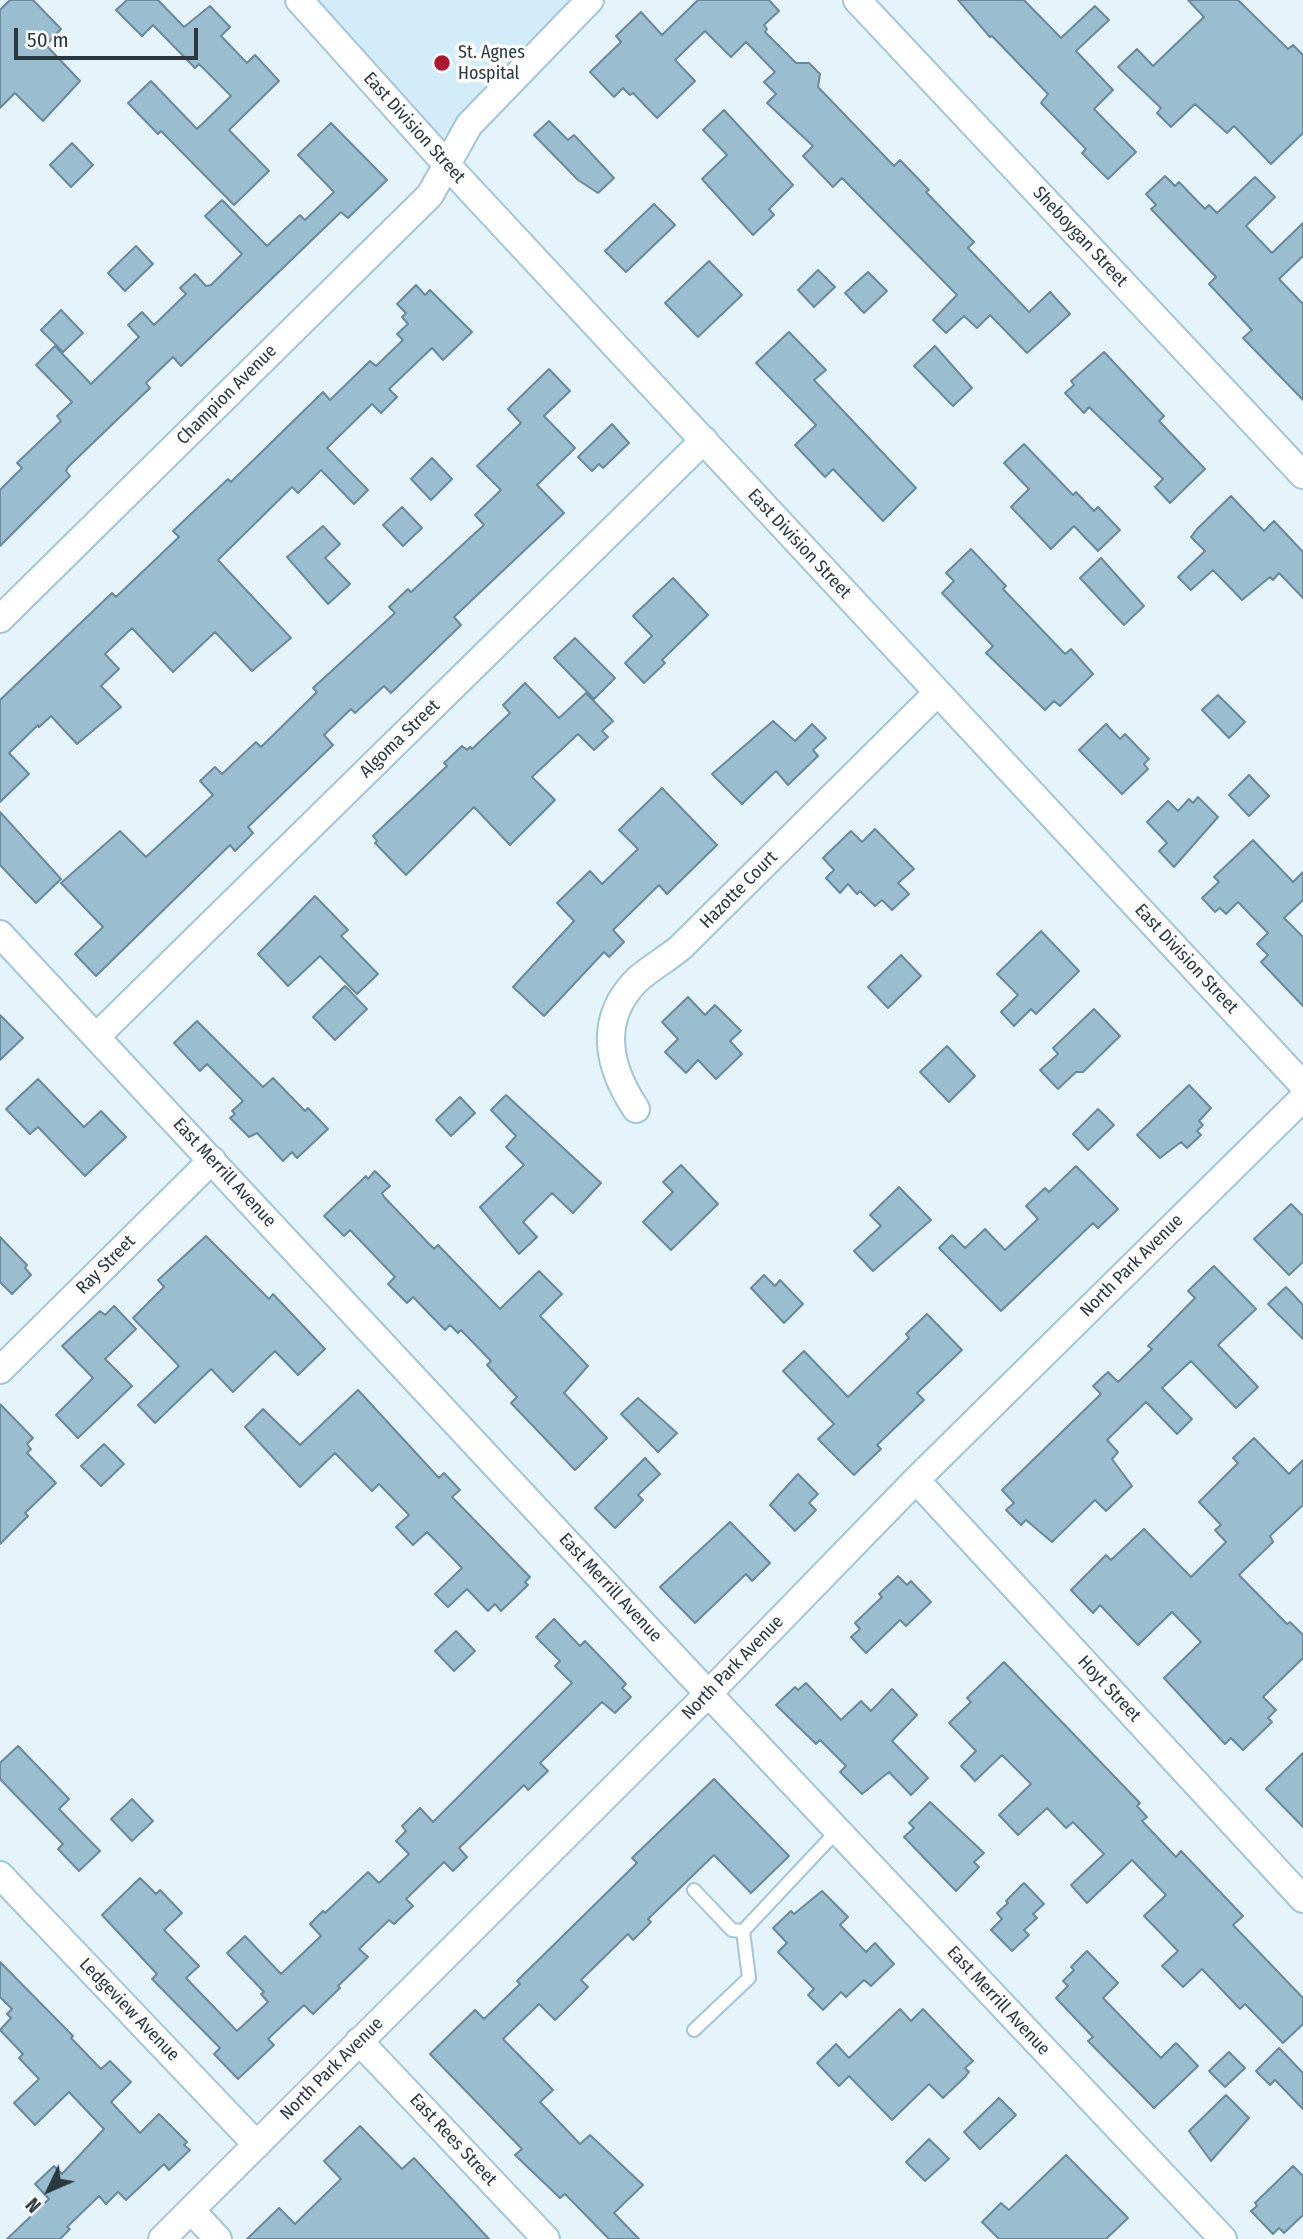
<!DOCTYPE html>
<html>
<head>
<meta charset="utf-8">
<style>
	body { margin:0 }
	#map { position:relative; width:1303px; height:2239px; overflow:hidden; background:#e5f4fb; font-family:"Fira Sans Condensed",sans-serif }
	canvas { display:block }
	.north { position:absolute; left:14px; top:2155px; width:70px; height:70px; -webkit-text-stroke:5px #fefefe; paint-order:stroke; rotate:226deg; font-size:19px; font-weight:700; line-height:28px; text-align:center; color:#2a383f }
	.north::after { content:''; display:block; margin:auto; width:24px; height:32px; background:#2a383f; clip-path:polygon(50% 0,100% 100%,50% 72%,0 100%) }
	.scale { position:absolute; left:14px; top:28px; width:184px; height:32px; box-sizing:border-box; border:4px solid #2a383f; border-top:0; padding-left:9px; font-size:21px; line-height:24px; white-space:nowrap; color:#2a383f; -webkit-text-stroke:5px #fefefe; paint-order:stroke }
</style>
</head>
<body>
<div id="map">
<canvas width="1303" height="2239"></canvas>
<div class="north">N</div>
<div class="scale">50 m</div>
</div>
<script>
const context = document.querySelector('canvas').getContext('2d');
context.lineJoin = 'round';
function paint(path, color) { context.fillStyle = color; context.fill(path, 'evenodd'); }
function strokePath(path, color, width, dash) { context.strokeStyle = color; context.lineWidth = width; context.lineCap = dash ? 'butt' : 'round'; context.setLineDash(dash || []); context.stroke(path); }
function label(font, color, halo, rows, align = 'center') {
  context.font = font + ' "Fira Sans Condensed",sans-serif'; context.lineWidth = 7; context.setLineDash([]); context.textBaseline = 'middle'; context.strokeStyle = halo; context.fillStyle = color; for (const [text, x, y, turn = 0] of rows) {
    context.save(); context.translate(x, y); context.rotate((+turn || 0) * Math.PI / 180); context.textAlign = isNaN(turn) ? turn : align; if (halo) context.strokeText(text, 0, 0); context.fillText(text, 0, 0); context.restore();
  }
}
const built = new Path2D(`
	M299 0H590L448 166Z`);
const building = new Path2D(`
	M10 0H33L61 29 46 45 80 81 43 121 15 93 0 108V10Z
	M127 0H158L184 27 210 6 230 27 221 36 247 63 255 55 279 81 229 130 269 171 234 205 161 131 158 134 128 103 151 81 197 129 231 96 199 64 195 68 153 25 142 36 116 10Z
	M698 0H769L779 11 764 25 767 29 765 32 796 63H809L820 74 818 87 894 166 900 160 929 190 926 192 974 242 968 248 1029 312 1050 292 1070 314 1027 353 990 315 977 328 964 316 946 333 933 320 957 295 842 178 833 187 803 156 813 146 767 103 776 94 764 82 775 72 746 42 731 57 705 31 675 60 695 81 657 118 633 93 630 95 623 88 614 97 590 72 621 42 616 36 641 12 662 35Z
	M958 0H1024L1061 38 1095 6 1109 20 1076 51 1113 90 1094 109 1136 152 1108 179 1082 153 1086 149 1041 103 1048 94 992 36 990 37Z
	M1188 0H1238L1288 49 1293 45 1303 55V133L1271 164 1234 126 1227 133 1195 104 1171 127 1157 113 1161 108 1118 67 1137 49 1153 66 1204 17Z
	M724 110 793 185 769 209 774 215 753 235 702 179 727 155 703 130Z
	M549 121 568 140 574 135 614 178 598 193 578 180 534 135Z
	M331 123 387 180 348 218 341 212 181 366 173 357 146 383 150 388 68 467 66 471 70 476 0 546V490L22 468 17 463 61 421 57 416 72 402 36 365 55 346 91 384 139 337 128 325 142 312 154 325 186 294 180 288 195 274 206 286 211 285 242 254 205 216 222 200 267 246 300 215 305 220 334 192 298 155Z
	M72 143 93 165 71 187 50 165Z
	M1165 176 1175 186 1179 182 1205 209 1209 205 1217 213 1255 177 1275 197 1246 226 1272 253 1303 223V256L1279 279 1303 304V400L1243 338 1252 330 1209 284 1216 277 1151 209 1156 205 1146 194Z
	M654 204 675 225 626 272 605 251Z
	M136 246 153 264 125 291 108 273Z
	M709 261 742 295 698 337 665 303Z
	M818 270 835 287 814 307 798 290Z
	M868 272 887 291 864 313 845 293Z
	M416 285 425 295 430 290 472 332 443 360 432 348 389 389 397 397 381 413 372 404 327 448 368 490 354 504 321 470 298 493 292 487 218 560 291 638 252 671 215 632 173 672 132 628 105 654 119 669 101 686 121 707 77 744 51 716 39 727 38 725 9 753 29 774 0 802V700L112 593 116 597 179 537 173 531 228 479 231 482 323 392 330 400 370 361 376 366 403 340 397 334 408 324 402 317 406 313 397 304Z
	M61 310 83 333 63 352 41 330Z
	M789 332 826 370 814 380 916 488 883 521 833 469 825 477 795 445 816 425 756 363Z
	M935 346 972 388 953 406 914 366Z
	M1104 352 1164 416 1159 421 1161 423 1205 469 1170 503 1155 487 1163 479 1089 407 1084 413 1065 393 1074 385 1071 381Z
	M549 369 570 391 544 416 575 448 537 485 564 513 454 617 461 625 391 693 384 686 355 713 351 709 324 735 333 745 248 827 253 833 235 851 230 845 96 976 75 954 103 927 61 883 120 831 146 857 213 795 200 781 215 767 222 774 256 742 261 747 317 692 313 688 395 613 389 607 408 589 411 592 484 525 475 515 501 490 477 466 521 423 508 409Z
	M612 424 629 443 603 468 599 464 592 471 578 457Z
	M1024 444 1073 495 1076 492 1094 511 1098 507 1120 530 1098 551 1074 526 1051 549 1011 507 1029 489 1004 463Z
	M432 458 452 479 431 500 411 479Z
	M1231 496 1264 531 1274 521 1303 552V598L1279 573 1273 580 1270 577 1242 600 1213 570 1191 590 1178 577 1205 551 1191 537 1197 529Z
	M402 507 422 528 403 546 383 525Z
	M323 526 340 544 325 558 350 584 328 604 287 557Z
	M971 549 1006 586 1003 589 1065 654 1071 649 1093 674 1060 706 1054 701 1045 710 986 653 993 646 942 593 954 581 946 573Z
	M1101 558 1144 606 1124 625 1080 578Z
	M673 578 708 615 662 660 665 663 644 683 625 663 652 636 633 616Z
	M575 638 615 678 594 699 554 658Z
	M525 683 559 718 586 693 613 721 602 731 608 737 594 750 578 734 532 777 555 800 510 845 474 807 406 875 375 843 377 841 373 836 447 766 444 763 462 746 467 750 470 747 472 749 510 713 503 705Z
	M1218 695 1245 722 1229 738 1202 710Z
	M773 721 795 741 812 724 826 738 813 750 818 756 788 785 776 771 742 804 712 774Z
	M1106 724 1120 739 1125 734 1149 759 1144 764 1148 769 1122 794 1079 750Z
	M1249 775 1269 796 1249 816 1229 795Z
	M662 788 717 845 667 894 659 885 613 930 624 942 609 957 604 952 544 1016 513 987 574 921 557 903 590 871 602 884 638 849 619 830Z
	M1198 797 1218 817 1174 867 1159 851 1167 843 1147 822 1168 801 1178 811 1189 799 1193 803Z
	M0 812 61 879 36 903 0 865Z
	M875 829 914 869 898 883 909 894 892 910 882 900 875 906 860 891 857 894 848 884 840 893 826 878 834 870 823 858 851 831 862 842Z
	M1253 840 1293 882 1303 872V900L1284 918 1303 937V1006L1261 962 1268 955 1257 944 1268 933 1238 902 1226 914 1220 908 1215 912 1202 898 1219 882 1214 877Z
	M315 896 348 930 341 936 378 974 357 994 320 956 288 986 258 954Z
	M1041 931 1079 971 1036 1014 1031 1009 1014 1026 1001 1012 1018 995 997 974Z
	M901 955 921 976 888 1008 868 987Z
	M345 986 367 1009 335 1040 313 1017Z
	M688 997 705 1015 715 1005 741 1031 730 1041 742 1054 716 1079 698 1060 686 1073 665 1052 678 1039 662 1022Z
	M1094 1009 1120 1036 1083 1072H1076L1058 1089 1040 1070 1058 1054 1053 1048Z
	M0 1015 23 1038 0 1060Z
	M197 1021 263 1087 273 1078 305 1111 308 1108 328 1129 297 1158 292 1152 283 1161 257 1133 249 1137 230 1118 235 1114 232 1111 243 1101 207 1064 200 1071 174 1043Z
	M947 1046 975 1076 949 1102 920 1072Z
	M38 1079 84 1127 101 1111 126 1137 85 1176 38 1127 30 1134 6 1109Z
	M1189 1085 1211 1108 1199 1121 1203 1125 1197 1131 1201 1135 1187 1148 1181 1142 1160 1158 1137 1135Z
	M506 1095 601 1183 573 1213 552 1193 523 1222 537 1237 519 1254 480 1207 524 1165 506 1147 516 1136 491 1110Z
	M460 1097 475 1113 451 1136 436 1120Z
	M1098 1109 1114 1125 1088 1150 1073 1134Z
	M681 1165 718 1204 671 1250 643 1222 673 1192 663 1182Z
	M1076 1166 1118 1209 1098 1228 1093 1223 1001 1311 939 1248 952 1235 965 1248 985 1229 1005 1250 1038 1219 1026 1206 1045 1188 1049 1192Z
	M375 1171 390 1186 382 1193 384 1197 434 1249 438 1245 500 1309 539 1271 562 1294 540 1316 588 1366 564 1393 607 1438 575 1470 511 1403 517 1397 487 1365 491 1361 461 1330 458 1333 450 1325 445 1330 413 1297 407 1303 388 1284 395 1277 350 1230 344 1236 324 1216 366 1176 368 1179Z
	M899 1187 931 1220 873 1271 854 1251 881 1226 870 1215Z
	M1291 1204 1303 1216V1262L1289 1275 1254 1239Z
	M206 1236 269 1299 273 1294 325 1349 298 1375 275 1351 233 1392 211 1369 155 1423 138 1405 179 1366 133 1318 164 1287 158 1280Z
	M0 1237 27 1265 25 1268 31 1275 12 1294 0 1282Z
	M1214 1266 1256 1309 1218 1345 1258 1387 1236 1408 1191 1361 1162 1388 1192 1419 1177 1434 1146 1402 1107 1440 1118 1452 1112 1459 1132 1486 1106 1511 1095 1500 1052 1542 1026 1520 1021 1525 1006 1510 1014 1503 1002 1490 1101 1394 1093 1386 1108 1372 1118 1382 1152 1349 1148 1346 1195 1298 1188 1291Z
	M764 1275 775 1286 780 1280 803 1304 784 1323 751 1288Z
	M1286 1287 1303 1305V1339L1268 1304Z
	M114 1306 136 1329 105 1359 132 1386 78 1438 56 1415 93 1378 62 1346 100 1311 105 1315Z
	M927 1314 962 1350 917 1393 924 1400 877 1445 881 1449 854 1475 818 1439 834 1424 783 1371 804 1351 848 1397 909 1338 906 1334Z
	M358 1390 439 1478 444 1473 460 1490 452 1497 530 1577 525 1582 528 1585 501 1611 495 1604 488 1611 467 1589 448 1607 435 1594 462 1568 427 1532 413 1545 396 1527 409 1515 379 1484 372 1491 335 1453 300 1487 245 1427 263 1409 300 1445Z
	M638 1398 677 1433 658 1452 621 1414Z
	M0 1404 33 1438 27 1444 31 1449 27 1453 56 1483 25 1513 28 1516 0 1544Z
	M1254 1438 1289 1474 1303 1460V1505L1270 1536 1273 1542 1239 1575 1287 1624 1290 1622 1303 1635V1658L1263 1697 1276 1710 1268 1718 1272 1722 1243 1750 1231 1738 1225 1744 1164 1678 1201 1642 1172 1612 1138 1645 1100 1605 1093 1613 1071 1590 1106 1555 1111 1560 1144 1529 1191 1577 1226 1542 1215 1530 1221 1525 1199 1502 1238 1463 1233 1458Z
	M104 1444 124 1464 101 1486 81 1466Z
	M645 1458 660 1474 638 1495 643 1500 615 1528 595 1508Z
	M798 1474 818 1494 809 1503 816 1510 795 1531 770 1505Z
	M730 1522 770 1563 752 1581 746 1574 695 1623 660 1587Z
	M898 1576 907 1585 911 1581 931 1602 906 1626 900 1620 866 1653 851 1637 860 1629 855 1623 882 1597 879 1594Z
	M554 1619 580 1646 585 1641 626 1684 622 1688 631 1697 615 1713 602 1702 540 1763 548 1771 528 1790 524 1785 459 1848 467 1857 453 1871 444 1862 406 1899 413 1906 394 1924 389 1920 359 1949 368 1957 338 1986 340 1988 313 2014 304 2005 268 2039 274 2045 238 2079 214 2054 220 2048 152 1979 157 1974 102 1915 140 1878 156 1894 160 1890 182 1913 164 1930 199 1966 186 1978 237 2031 268 2002 261 1994 264 1992 227 1953 245 1936 281 1974 321 1936 310 1924 323 1911 325 1913 368 1872 379 1883 409 1854 396 1841 406 1831 402 1826 420 1808 433 1822 572 1683 555 1666 560 1661 536 1637Z
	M456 1631 475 1651 454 1671 435 1651Z
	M1004 1662 1140 1803 1137 1806 1147 1817 1142 1821 1176 1857 1181 1851 1243 1916 1233 1925 1303 1998V2024L1283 2043 1245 2004 1240 2009 1202 1969 1183 1987 1162 1966 1178 1951 1144 1916 1166 1895 1132 1860 1087 1903 1071 1885 1104 1854 1073 1822 1066 1828 1047 1808 1018 1835 999 1815 1031 1784 1002 1755 975 1781 961 1766 976 1751 949 1723 971 1702 967 1698Z
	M806 1683 841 1720 861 1701 871 1711 892 1689 917 1715 892 1741 928 1778 911 1795 889 1772 862 1794 840 1772 846 1766 820 1740 816 1744 776 1705 795 1687 798 1690Z
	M18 1746 69 1799 59 1809 100 1851 79 1871 58 1849 63 1844 0 1779V1763Z
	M1303 1753V1827L1266 1789Z
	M714 1779 789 1856 751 1893 714 1855 648 1919 651 1922 633 1940 628 1934 581 1980 588 1987 555 2020 539 2004 503 2039 553 2090 540 2102 580 2144 590 2135 643 2185 614 2213 639 2239H609L565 2194 560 2198 515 2155 522 2149 430 2054 475 2010 484 2019 520 1984 517 1981 637 1863 632 1858Z
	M132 1799 153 1821 132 1841 111 1819Z
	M930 1802 984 1853 974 1862 979 1867 956 1891 904 1837 914 1828 909 1823Z
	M1024 1883 1044 1904 1033 1914 1037 1918 1024 1930 1029 1935 1012 1951 991 1930 1002 1919 997 1913 1008 1903 1006 1901Z
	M822 1891 848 1917 840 1925 866 1952 875 1943 894 1964 871 1986 864 1980 846 1997 841 1992 823 2010 808 1995 814 1989 778 1952 787 1943 773 1928 791 1911 794 1914Z
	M1087 1951 1118 1983 1103 1998 1161 2058 1176 2043 1198 2066 1154 2108 1088 2041 1093 2037 1056 1998 1068 1986 1063 1981 1074 1970 1071 1967Z
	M0 1962 73 2036 71 2038 101 2069 110 2061 131 2082 111 2102 140 2133 159 2114 187 2142 184 2145 190 2150 169 2170 164 2164 126 2200 118 2192 106 2204 99 2196 67 2227 70 2229 60 2239H7L49 2199 35 2184 54 2166 62 2174 104 2129 69 2092 35 2125 14 2103 39 2079 19 2058 23 2054 0 2030 11 2018 7 2014 12 2009 0 1997Z
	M900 2009 911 2021 923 2009 973 2061 965 2068 969 2072 965 2077 943 2098 929 2084 892 2120 849 2076 839 2086 817 2063 836 2044 849 2058Z
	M1279 2048 1303 2073V2109L1275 2080 1270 2085 1256 2071Z
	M1229 2052 1245 2068 1225 2087 1209 2071Z
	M1226 2095 1249 2118 1211 2161 1189 2131Z
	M999 2098 1016 2115 980 2149 964 2132Z
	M360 2126 402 2169 414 2158 489 2239H247L279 2208 295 2224 341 2179 324 2161Z
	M929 2139 949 2159 925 2181 906 2162Z
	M1066 2155 1128 2218 1106 2239H999L982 2222 1001 2203 1009 2210Z
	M1293 2166 1303 2176V2215L1284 2233 1279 2228 1273 2234 1251 2211 1257 2206 1255 2203Z`);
const service = new Path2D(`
	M694 1890 732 1930 743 1931
	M694 2030 749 1978 743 1931 837 1831`);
const minor = new Path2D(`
	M299 0 448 166 1303 1085
	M857 0 1303 475
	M0 619 430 195 469 125 590 0
	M0 934 687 1671 1223 2239
	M96 1037 704 440
	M636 1109C608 1067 597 1020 637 980 650 968 667 959 681 947L937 693
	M0 1370 212 1160
	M916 1480 1303 1899
	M0 1875 257 2145
	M359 2041 546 2239
	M191 2210 218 2239
	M162 2239 708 1694 916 1480 1303 1098`);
const markers = [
	[442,63,9,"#ac182d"]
];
const poiNames = [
	["St. Agnes",458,53],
	["Hospital",458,74]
];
const streetNames = [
	["East Division Street",414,128,48],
	["Sheboygan Street",1080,237,47],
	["Champion Avenue",227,395,-45],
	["East Division Street",799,544,47],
	["Algoma Street",400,739,-44],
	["Hazotte Court",739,890,-45],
	["East Division Street",1186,959,47],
	["East Merrill Avenue",224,1173,47],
	["Ray Street",106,1265,-45],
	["North Park Avenue",1132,1266,-45],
	["East Merrill Avenue",610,1588,47],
	["North Park Avenue",733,1668,-46],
	["Hoyt Street",1109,1689,47],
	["East Merrill Avenue",998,2001,47],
	["Ledgeview Avenue",129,2010,46],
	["North Park Avenue",332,2069,-45],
	["East Rees Street",453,2140,47]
];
paint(built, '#d2ecfa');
paint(building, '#9abdd0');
strokePath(building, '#688a9b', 2);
strokePath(service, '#a2c5d7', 16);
strokePath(minor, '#a2c5d7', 30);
strokePath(service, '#fff', 12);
strokePath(minor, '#fff', 26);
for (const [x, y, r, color] of markers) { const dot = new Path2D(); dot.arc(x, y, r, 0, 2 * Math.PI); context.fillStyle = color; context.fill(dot); strokePath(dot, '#fefefe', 2.5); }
label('18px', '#2a383f', '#fefefe', poiNames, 'left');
label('18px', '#2a383f', '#fefefe', streetNames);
</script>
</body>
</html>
